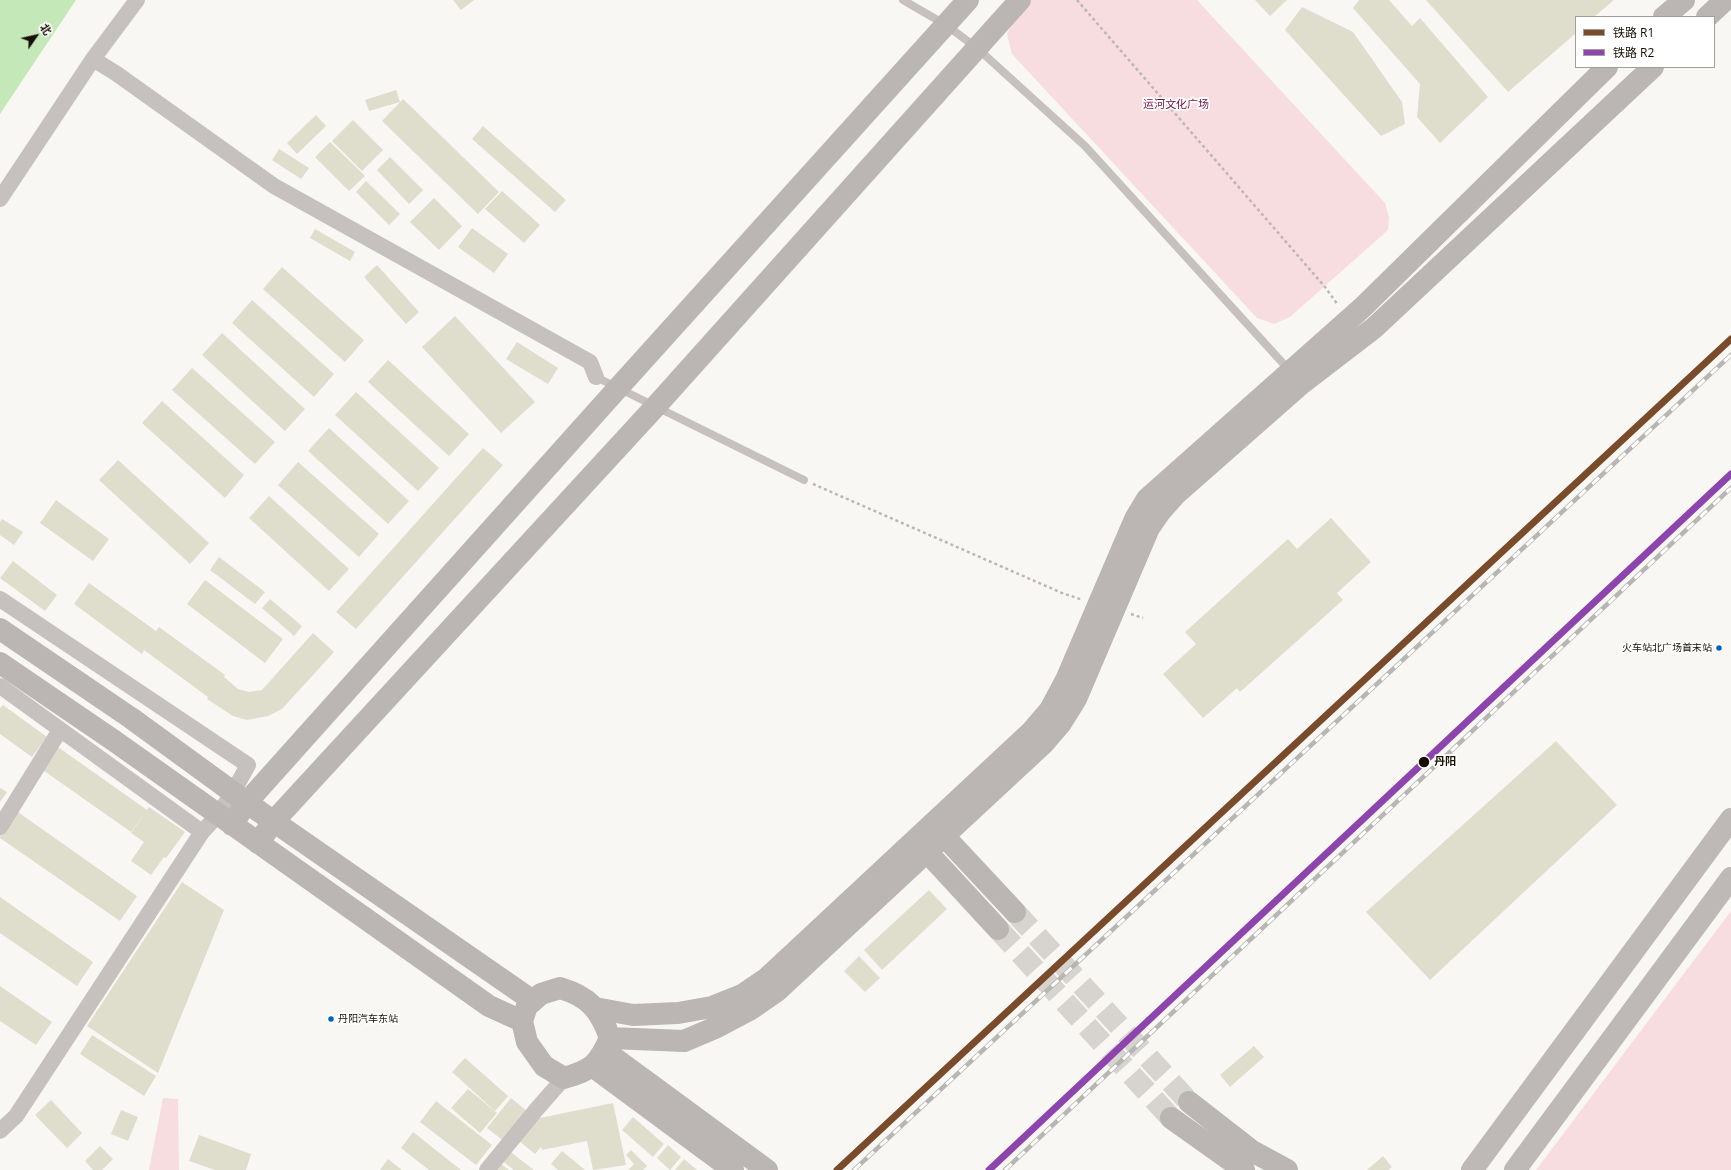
<!DOCTYPE html>
<html>
<head>
<meta charset="utf-8">
<style>
	body { margin:0 }
	#map { position:relative; width:1731px; height:1170px; overflow:hidden; background:#f9f7f4; font-family:"Open Sans","Noto Sans SC",sans-serif }
	canvas { display:block }
	.legend { position:absolute; left:1575px; top:16px; width:140px; height:52px; box-sizing:border-box; background:#fff; border:1px solid #a29f9b; margin:0; padding:5px 7px; list-style:none; font-size:12px; color:#170f05 }
	.legend li { display:flex; align-items:center; gap:8px; height:20px }
	.legend b { width:20px; border:1px solid #a29f9b }
	.north { position:absolute; left:16px; top:16px; width:40px; height:40px; -webkit-text-stroke:3px #fff; paint-order:stroke; rotate:56deg; font-size:11px; font-weight:700; line-height:16px; text-align:center; color:#170f05 }
	.north::after { content:''; display:block; margin:auto; width:14px; height:18px; background:#170f05; clip-path:polygon(50% 0,100% 100%,50% 72%,0 100%) }
</style>
</head>
<body>
<div id="map">
<canvas width="1731" height="1170"></canvas>
<ul class="legend">
<li><b style="height:5px;background:#7a4b2a"></b>铁路 R1</li>
<li><b style="height:5px;background:#8e44ad"></b>铁路 R2</li>
</ul>
<div class="north">北</div>
</div>
<script>
const context = document.querySelector('canvas').getContext('2d');
context.lineJoin = 'round';
function paint(path, color) { context.fillStyle = color; context.fill(path, 'evenodd'); }
function strokePath(path, color, width, dash) { context.strokeStyle = color; context.lineWidth = width; context.lineCap = dash ? 'butt' : 'round'; context.setLineDash(dash || []); context.stroke(path); }
function label(font, color, halo, rows, align = 'center') {
  context.font = font + ' "Open Sans","Noto Sans SC",sans-serif'; context.lineWidth = 3.5; context.setLineDash([]); context.textBaseline = 'middle'; context.strokeStyle = halo; context.fillStyle = color; for (const [text, x, y, turn = 0] of rows) {
    context.save(); context.translate(x, y); context.rotate((+turn || 0) * Math.PI / 180); context.textAlign = isNaN(turn) ? turn : align; if (halo) context.strokeText(text, 0, 0); context.fillText(text, 0, 0); context.restore();
  }
}
const green = new Path2D(`
	M1031 0H1197L1385 203 1389 217 1388 230 1290 317 1274 324 1257 318 1012 54 1007 34 1016 16Z
	M1731 911V1170H1536Z
	M163 1098 178 1099 179 1170H149Z`);
const water = new Path2D(`
	M0 0H76L0 114Z`);
const building = new Path2D(`
	M453 0H474L461 10Z
	M1255 0H1287L1270 16Z
	M1359 0H1389L1412 26 1420 18 1488 97 1440 143 1417 117 1420 84 1353 8Z
	M1426 0H1614L1594 17H1576V33L1508 92Z
	M1302 7 1353 32 1402 102 1405 124 1381 136 1285 30Z
	M396 90 400 102 369 111 365 100Z
	M403 99 499 192 478 214 382 121Z
	M316 115 326 126 297 154 287 143Z
	M353 120 383 150 362 171 332 141Z
	M483 126 566 200 555 212 472 139Z
	M330 142 365 176 349 191 315 157Z
	M279 149 309 168 301 179 272 160Z
	M390 157 423 190 409 204 377 170Z
	M366 181 400 214 389 225 356 192Z
	M502 191 540 225 524 243 485 209Z
	M434 198 462 226 439 250 410 222Z
	M472 228 508 254 494 273 458 247Z
	M315 229 355 252 350 261 310 238Z
	M377 265 419 312 406 324 364 277Z
	M282 267 364 340 345 362 263 289Z
	M252 300 334 374 314 397 232 323Z
	M455 316 535 402 501 433 422 347Z
	M222 333 305 409 285 431 202 355Z
	M517 342 558 368 548 384 506 359Z
	M388 360 469 434 449 456 368 382Z
	M192 368 275 442 255 464 172 390Z
	M356 392 439 468 418 491 335 415Z
	M162 401 244 475 225 498 142 423Z
	M329 428 409 501 388 524 308 451Z
	M483 448 503 465 356 629 336 612Z
	M118 460 209 543 190 564 99 480Z
	M298 462 379 534 359 557 278 485Z
	M269 496 349 569 329 591 249 518Z
	M56 500 109 539 93 561 40 523Z
	M1331 518 1371 562 1337 593 1343 600 1240 692 1237 688 1203 718 1163 674 1196 644 1185 632 1288 539 1297 549Z
	M2 519 23 532 14 545 0 535V522Z
	M219 557 265 592 255 604 210 570Z
	M13 561 57 595 45 611 0 578Z
	M205 580 283 639 265 663 187 604Z
	M89 583 156 631 159 627 225 675 224 677 238 689 249 692 262 690 313 633 334 652 282 709 268 716 247 720 233 716 207 699 208 697 144 650 142 654 74 604Z
	M270 599 302 626 294 636 262 608Z
	M3 705 47 737 32 757 0 734V708Z
	M1556 741 1617 805 1430 980 1366 912Z
	M55 745 147 810 131 832 40 768Z
	M0 788 7 792 0 802Z
	M149 807 185 832 166 858 164 857 151 875 131 861 144 842 131 833Z
	M15 810 137 896 120 921 0 838V832Z
	M182 882 224 910 158 1073 87 1026Z
	M929 890 947 909 882 970 864 950Z
	M0 897 93 962 77 986 0 933Z
	M859 956 880 978 865 992 844 971Z
	M0 986 52 1022 36 1045 0 1021Z
	M92 1035 156 1076 144 1096 80 1054Z
	M1254 1046 1264 1057 1230 1087 1220 1075Z
	M465 1058 508 1096 495 1111 452 1072Z
	M468 1089 497 1113 480 1133 451 1108Z
	M511 1098 528 1112 505 1142 487 1128Z
	M51 1100 82 1133 67 1148 35 1115Z
	M436 1101 492 1145 476 1165 420 1122Z
	M613 1103 626 1165 593 1170 587 1141 542 1150 541 1147 535 1154 518 1140 535 1119Z
	M121 1110 138 1117 128 1141 111 1134Z
	M633 1117 664 1144 653 1157 622 1130Z
	M413 1132 461 1170H429L401 1148Z
	M199 1135 251 1154 246 1170H215L189 1161Z
	M668 1145 681 1157 670 1170 657 1158Z
	M100 1146 113 1159 102 1170H93L85 1161Z
	M508 1150 534 1170H514L500 1159Z
	M631 1150 647 1166 643 1170H628L634 1164 626 1155Z
	M562 1151 585 1170H558L551 1164Z
	M1383 1156 1392 1167 1388 1170H1367Z
	M388 1159 402 1170H380Z
	M684 1159 697 1170H675Z
	M497 1161 509 1170H491Z`);
const secondaryTunnel = new Path2D(`
	M1015 912 1189 1102
	M998 929 1171 1118`);
const path = new Path2D(`
	M1077 0 1325 287 1338 305
	M813 484 1062 593 1083 600
	M1131 614 1143 618`);
const lane = new Path2D(`
	M903 0 946 25 977 48 1085 146 1290 371
	M596 377 804 480`);
const street = new Path2D(`
	M93 59 117 74 274 186 590 362 596 377
	M0 199 93 59 137 0
	M0 599 248 765C234 791 223 811 202 832L0 686
	M0 827 60 730
	M0 1131 16 1116 202 832
	M487 1170 536 1110 564 1078`);
const secondary = new Path2D(`
	M1664 17 1684 0
	M1707 17 1725 0
	M0 629 131 718 260 812 533 1001
	M0 663 113 740 489 1006 522 1021
	M232 825 247 802 618 388 968 0
	M258 843 274 821 656 406 1020 0
	M998 929 927 852 925 831 944 836 1015 912
	M560 988C590 997 600 1010 610 1038 598 1065 592 1070 564 1078L544 1066 527 1042 522 1021 527 1006 533 1001 541 994Z
	M595 1008 633 1015 678 1013 712 1007 742 995 767 978 1032 731 1050 710 1066 680 1135 519 1147 499 1363 307 1607 67
	M610 1038 684 1041 717 1027 751 1009 777 991 1043 744 1061 723 1076 699 1149 528 1160 512 1176 494 1301 384 1374 328 1653 67
	M605 1051 767 1170
	M592 1066 733 1170
	M1189 1102 1252 1151 1287 1170
	M1171 1118 1244 1170`);
const primary = new Path2D(`
	M1472 1170 1731 819
	M1515 1170 1731 878`);
const rail = new Path2D(`
	M854 1170 1731 355
	M989 1170 1731 474
	M1005 1170 1731 488`);
const rail1 = new Path2D(`
	M837 1170 1731 339`);
const rail2 = new Path2D(`
	M989 1170 1731 474`);
const markers = [
	[1719,648,3.5,"#0065bd"],
	[1424,762,6,"#170f05"],
	[331,1019,3.5,"#0065bd"]
];
const busNames = [
	["火车站北广场首末站",1712,648],
	["丹阳汽车东站",338,1019,"left"]
];
const parkNames = [
	["运河文化广场",1176,105]
];
const stopNames = [
	["丹阳",1434,762]
];
paint(green, '#f7dce0');
paint(water, '#c4e8b8');
paint(building, '#dfddcb');
strokePath(secondaryTunnel, '#d7d4d0', 22, [22, 11]);
strokePath(path, '#bcb7b4', 2.5, [3, 3]);
strokePath(lane, '#c6c0be', 8);
strokePath(street, '#c6c0be', 16);
strokePath(secondary, '#bbb5b3', 22);
strokePath(primary, '#beb8b6', 22);
strokePath(rail, '#b8b6b3', 4.5);
strokePath(rail, '#fff', 3, [9]);
strokePath(rail1, '#7a4b2a', 7);
strokePath(rail2, '#8e44ad', 7);
for (const [x, y, r, color] of markers) { const dot = new Path2D(); dot.arc(x, y, r, 0, 2 * Math.PI); context.fillStyle = color; context.fill(dot); strokePath(dot, '#fff', 1.5); }
label('10px', '#170f05', '#fff', busNames, 'right');
label('11px', '#761239', '#fff', parkNames);
label('bold 11px', '#170f05', '#fff', stopNames, 'left');
</script>
</body>
</html>
